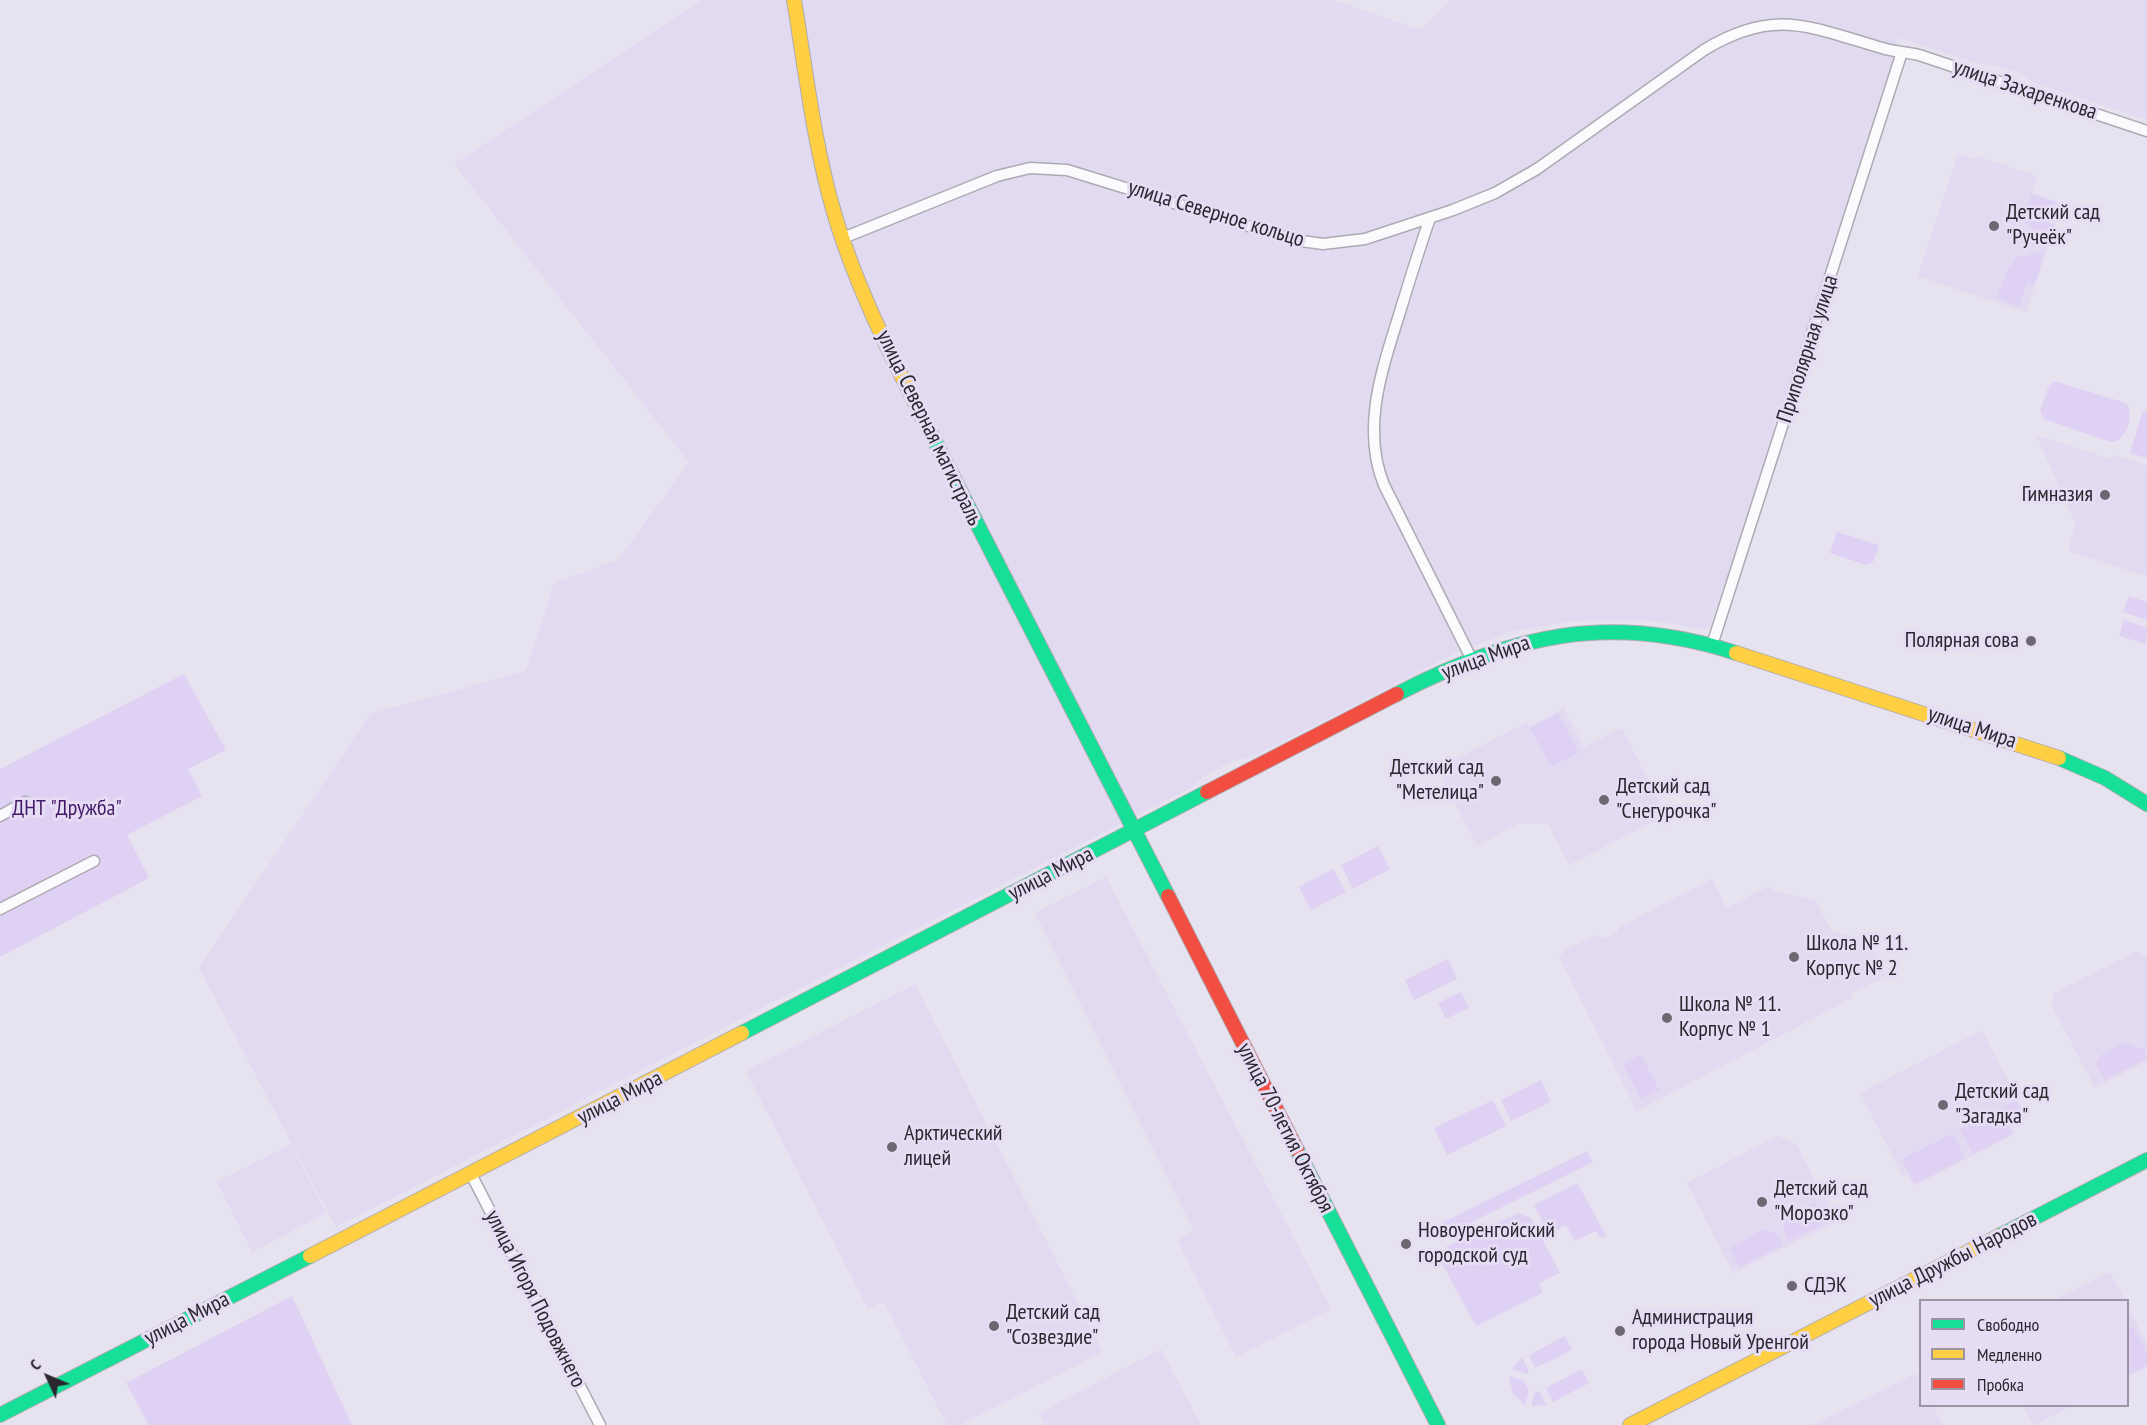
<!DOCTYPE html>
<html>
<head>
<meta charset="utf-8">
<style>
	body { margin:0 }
	#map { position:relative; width:2147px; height:1425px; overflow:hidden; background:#e7e2ef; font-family:"PT Sans Narrow",sans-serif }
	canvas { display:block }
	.legend { position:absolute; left:1919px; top:1299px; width:210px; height:108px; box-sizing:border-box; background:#e6ddf4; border:2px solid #9b94a5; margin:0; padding:8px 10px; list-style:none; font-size:18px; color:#2a272f }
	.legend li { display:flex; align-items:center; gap:12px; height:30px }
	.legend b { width:30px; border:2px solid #9b94a5 }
	.north { position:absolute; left:18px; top:1347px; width:60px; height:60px; -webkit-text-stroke:4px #e6ddf4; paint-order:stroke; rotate:314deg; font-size:16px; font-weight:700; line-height:24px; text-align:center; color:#2a272f }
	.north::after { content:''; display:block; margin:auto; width:21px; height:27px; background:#2a272f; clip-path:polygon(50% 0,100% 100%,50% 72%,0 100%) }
</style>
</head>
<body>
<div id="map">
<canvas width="2147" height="1425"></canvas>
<ul class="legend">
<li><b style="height:8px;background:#16e098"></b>Свободно</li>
<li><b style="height:8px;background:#ffcf43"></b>Медленно</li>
<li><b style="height:8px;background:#f24e42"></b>Пробка</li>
</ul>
<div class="north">С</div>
</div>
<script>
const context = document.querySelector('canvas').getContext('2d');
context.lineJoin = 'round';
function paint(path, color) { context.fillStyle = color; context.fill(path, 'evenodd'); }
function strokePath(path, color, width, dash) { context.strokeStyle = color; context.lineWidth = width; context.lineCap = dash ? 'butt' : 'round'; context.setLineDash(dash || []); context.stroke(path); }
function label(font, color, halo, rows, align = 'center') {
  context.font = font + ' "PT Sans Narrow",sans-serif'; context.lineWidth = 6; context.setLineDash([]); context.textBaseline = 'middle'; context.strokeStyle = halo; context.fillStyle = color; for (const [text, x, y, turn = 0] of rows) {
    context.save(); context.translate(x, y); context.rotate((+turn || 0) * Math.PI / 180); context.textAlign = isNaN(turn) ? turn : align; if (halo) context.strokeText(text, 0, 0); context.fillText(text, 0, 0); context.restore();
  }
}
const built = new Path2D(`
	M702 0H1333L1421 30 1451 0H2147V120L2033 82 2021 73 1996 65 1979 64 1900 38 1784 404 1778 413 1773 429 1772 441 1710 627 1702 629 1662 622 1635 620 1572 621 1509 632 1456 653 1254 756 1233 761 1207 774 1192 787 336 1227 199 968 370 714 526 671 554 583 618 560 689 462 454 164Z
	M1958 153 1976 160 1977 156 2037 176 2032 193 2062 203 2026 312 1918 276Z
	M2036 435 2111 459 2113 455 2147 465V576L2068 551 2076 524Z
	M1564 708 1584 747 1622 728 1666 815 1569 865 1548 824H1518L1477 846 1437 769 1527 722 1530 727Z
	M1106 877 1331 1309 1236 1357 1177 1240 1194 1231 1035 913Z
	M1712 879 1727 908 1769 886 1772 891 1815 900 1832 932 1867 939 1886 976 1851 994 1852 998 1637 1111 1559 957 1566 949 1596 935 1604 938 1617 932 1619 927Z
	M2136 952 2147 957V1061L2095 1088 2052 1006 2054 993Z
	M915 984 1103 1352 960 1425H947L884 1302 868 1309 746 1071Z
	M1982 1030 2027 1117 2011 1125 2015 1134 1914 1186 1907 1174 1903 1176 1860 1093Z
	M1777 1136 1796 1144 1837 1222 1733 1273 1687 1183Z
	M291 1144 326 1213 252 1252 217 1182Z
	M2110 1272 2125 1300H2054Z
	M2128 1306 2147 1344V1367L2128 1377Z
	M1161 1349 1201 1425H1045L1039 1413Z
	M1916 1373 1920 1381V1406H1933L1943 1425H1813Z
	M2023 1406H2072L2034 1425Z`);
const green = new Path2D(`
	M2032 194 2056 202 2049 223 2054 225 2047 245 2026 221 2029 212 2026 211Z
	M2045 251 2035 284 2027 282 2019 306 1997 298 2009 266 2011 267 2014 258Z
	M2054 381 2126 403C2135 413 2127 442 2111 442L2044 419 2040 411 2048 388Z
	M2143 411 2147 412V458L2130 453Z
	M1837 532 1879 545 1873 562 1866 565 1830 553Z
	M2129 596 2147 602V620L2123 612Z
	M2124 620 2147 628 2146 644 2119 636Z
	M184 674 226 750 188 769 202 796 127 835 149 878 0 957V769Z
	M1558 713 1579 753 1551 767 1530 728Z
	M1378 846 1390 869 1353 889 1341 865Z
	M1333 869 1346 892 1311 910 1299 887Z
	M1448 959 1457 979 1414 1000 1405 980Z
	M1461 992 1469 1008 1446 1019 1438 1003Z
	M2125 1042 2144 1050 2147 1058 2105 1080 2096 1064 2101 1055Z
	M1641 1055 1659 1090 1641 1099 1623 1064Z
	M1541 1080 1551 1102 1511 1121 1501 1100Z
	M1493 1100 1506 1126 1447 1155 1434 1128Z
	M2016 1101 2023 1116 2007 1124 2012 1134 1973 1154 1960 1129Z
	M1953 1133 1965 1158 1914 1184 1902 1159Z
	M1587 1151 1593 1162 1448 1234 1442 1223Z
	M1578 1183V1184L1606 1236 1600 1238 1596 1231 1575 1241 1566 1225 1549 1234 1534 1205Z
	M1815 1202 1826 1223 1789 1241 1783 1230 1786 1218Z
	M1519 1213 1531 1218 1560 1273 1539 1283 1542 1293 1476 1326 1441 1262 1453 1255 1446 1247Z
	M1764 1229 1777 1234 1783 1245 1739 1267 1730 1248Z
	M292 1296 352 1425H149L126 1383Z
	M2133 1326 2147 1354V1365L2128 1375V1329Z
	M1565 1336 1572 1350 1535 1368 1529 1355Z
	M1522 1357 1529 1371 1527 1374 1512 1369Z
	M1582 1369 1589 1383 1553 1402 1546 1388Z
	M1509 1376 1524 1381 1529 1390 1525 1405 1513 1394Z
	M1539 1391 1547 1405 1531 1406 1535 1392Z`);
const street = new Path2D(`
	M1430 218C1419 250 1409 282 1399 315 1382 370 1361 428 1384 485L1472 660
	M843 238 997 176 1030 168 1067 170 1294 240 1323 244 1365 239 1453 210 1495 193 1537 169 1704 50C1775 7 1809 27 1882 48 1894 52 1907 52 1919 55L2147 131
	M1712 645 1902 52
	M0 816 25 802
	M0 909 94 861
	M471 1174 600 1425`);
const fast = new Path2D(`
	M931 434 1168 896
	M1397 694C1511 635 1610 612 1736 653
	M2059 758 2105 778 2147 804
	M742 1033 1207 792
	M1297 1150 1438 1425
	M1999 1236 2147 1160
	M0 1415 310 1256`);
const slow = new Path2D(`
	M794 0C806 72 814 146 835 216 858 292 895 364 931 434
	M1736 653 2059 758
	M310 1256 742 1033
	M1630 1425 1999 1236`);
const jam = new Path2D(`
	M1207 792 1397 694
	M1168 896 1297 1150`);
const markers = [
	[1994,226,6,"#6c6872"],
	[2105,495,6,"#6c6872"],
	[2031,641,6,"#6c6872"],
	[1496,781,6,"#6c6872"],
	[1604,800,6,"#6c6872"],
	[1794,957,6,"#6c6872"],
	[1667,1018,6,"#6c6872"],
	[1943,1105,6,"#6c6872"],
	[892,1147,6,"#6c6872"],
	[1762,1202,6,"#6c6872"],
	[1406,1244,6,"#6c6872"],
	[1792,1286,6,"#6c6872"],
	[994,1326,6,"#6c6872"],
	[1620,1331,6,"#6c6872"]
];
const streetNames = [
	["улица Захаренкова",2025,90,18],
	["улица Северное кольцо",1216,214,17],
	["Приполярная улица",1808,349,-72],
	["улица Северная магистраль",929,428,64],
	["улица Мира",1486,658,-20],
	["улица Мира",1972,728,18],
	["улица Мира",1051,874,-27],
	["улица Мира",620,1098,-27],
	["улица 70-летия Октября",1285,1128,63],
	["улица Дружбы Народов",1953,1260,-27],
	["улица Игоря Подовжнего",535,1299,63],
	["улица Мира",187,1319,-27]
];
const poiNames = [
	["Детский сад",2006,213],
	["\"Ручеёк\"",2006,238],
	["Гимназия",2093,495,"right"],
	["Полярная сова",2019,641,"right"],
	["Детский сад",1484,768,"right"],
	["\"Метелица\"",1484,793,"right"],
	["Детский сад",1616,787],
	["\"Снегурочка\"",1616,812],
	["Школа № 11.",1806,944],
	["Корпус № 2",1806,969],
	["Школа № 11.",1679,1005],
	["Корпус № 1",1679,1030],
	["Детский сад",1955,1092],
	["\"Загадка\"",1955,1117],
	["Арктический",904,1134],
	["лицей",904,1159],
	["Детский сад",1774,1189],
	["\"Морозко\"",1774,1214],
	["Новоуренгойский",1418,1231],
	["городской суд",1418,1256],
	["СДЭК",1804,1286],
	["Детский сад",1006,1313],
	["\"Созвездие\"",1006,1338],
	["Администрация",1632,1318],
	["города Новый Уренгой",1632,1343]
];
const parkNames = [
	["ДНТ \"Дружба\"",67,809]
];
paint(built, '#e2daf0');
paint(green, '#dfd1f4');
strokePath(street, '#adaab3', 13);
strokePath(fast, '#adaab3', 16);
strokePath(slow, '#adaab3', 16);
strokePath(jam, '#adaab3', 16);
strokePath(street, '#fbfbfd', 10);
strokePath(fast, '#16e098', 14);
strokePath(slow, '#ffcf43', 14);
strokePath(jam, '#f24e42', 14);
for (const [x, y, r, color] of markers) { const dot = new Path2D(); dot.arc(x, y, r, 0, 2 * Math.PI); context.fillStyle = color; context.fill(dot); strokePath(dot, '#e6ddf4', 2); }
label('22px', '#2a272f', '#e6ddf4', streetNames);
label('22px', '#2a272f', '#e6ddf4', poiNames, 'left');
label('22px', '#421969', '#e6ddf4', parkNames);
</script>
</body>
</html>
